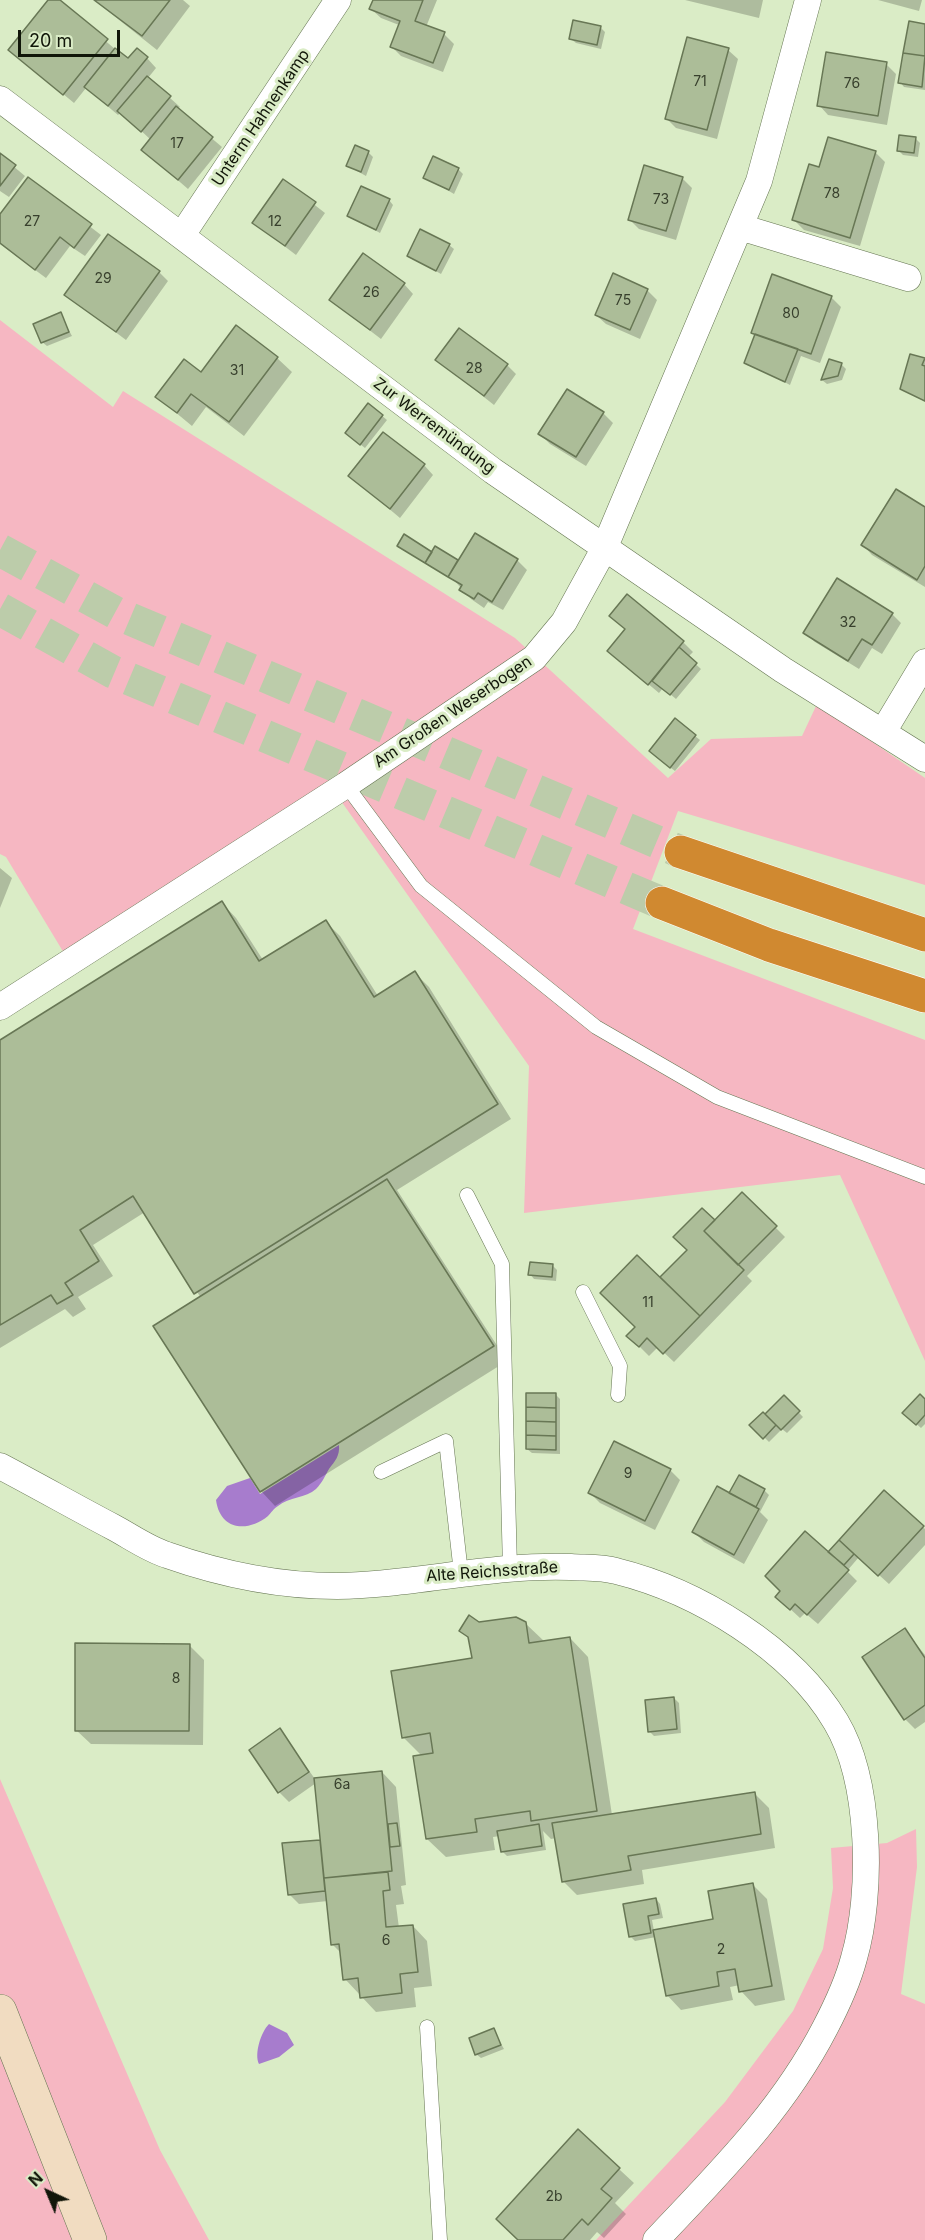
<!DOCTYPE html>
<html>
<head>
<meta charset="utf-8">
<style>
	body { margin:0 }
	#map { position:relative; width:925px; height:2240px; overflow:hidden; background:#daecc6; font-family:Inter,sans-serif }
	canvas { display:block }
	.north { position:absolute; left:18px; top:2162px; width:60px; height:60px; -webkit-text-stroke:4px #daecc6; paint-order:stroke; rotate:316deg; font-size:16px; font-weight:700; line-height:24px; text-align:center; color:#111609 }
	.north::after { content:''; display:block; margin:auto; width:21px; height:27px; background:#111609; clip-path:polygon(50% 0,100% 100%,50% 72%,0 100%) }
	.scale { position:absolute; left:18px; top:30px; width:102px; height:27px; box-sizing:border-box; border:3px solid #111609; border-top:0; padding-left:8px; font-size:18px; line-height:21px; white-space:nowrap; color:#111609; -webkit-text-stroke:4px #daecc6; paint-order:stroke }
</style>
</head>
<body>
<div id="map">
<canvas width="925" height="2240"></canvas>
<div class="north">N</div>
<div class="scale">20 m</div>
</div>
<script>
const context = document.querySelector('canvas').getContext('2d');
context.lineJoin = 'round';
function paint(path, color) { context.fillStyle = color; context.fill(path, 'evenodd'); }
function strokePath(path, color, width, dash) { context.strokeStyle = color; context.lineWidth = width; context.lineCap = dash ? 'butt' : 'round'; context.setLineDash(dash || []); context.stroke(path); }
function label(font, color, halo, rows, align = 'center') {
  context.font = font + ' Inter,sans-serif'; context.lineWidth = 6; context.setLineDash([]); context.textBaseline = 'middle'; context.strokeStyle = halo; context.fillStyle = color; for (const [text, x, y, turn = 0] of rows) {
    context.save(); context.translate(x, y); context.rotate((+turn || 0) * Math.PI / 180); context.textAlign = isNaN(turn) ? turn : align; if (halo) context.strokeText(text, 0, 0); context.fillText(text, 0, 0); context.restore();
  }
}
const green = new Path2D(`
	M0 320 113 407 123 391 515 638 668 778 711 739 802 736 817 704 925 778V885L678 811 633 929 925 1040V1361L840 1175 524 1213 529 1066 341 801 73 968 6 857 0 854Z
	M0 1779 160 2150 209 2240H0Z
	M916 1829 917 1867 901 1994 925 2004V2240H596L725 2102 793 2011 823 1949 833 1888 831 1848 887 1843Z`);
const water = new Path2D(`
	M339 1445C340 1456 335 1461 329 1469 325 1476 322 1483 316 1489 306 1498 289 1497 278 1506 274 1508 271 1513 268 1516 247 1533 220 1530 216 1500L227 1486 250 1478 260 1494Z
	M269 2024 287 2033 294 2045 279 2057 259 2064C254 2054 261 2032 269 2024Z`);
const shadow = new Path2D(`
	M49 0H57L128 60 147 58 156 68 148 78 180 107 177 109 222 147 188 189 143 150 151 140 121 112 118 115 86 88 74 103 10 50Z
	M94 0H183L190 6 157 50Z
	M374 0H437L426 27 444 34 454 44 443 72 401 56 391 46 399 25 381 18 371 9Z
	M685 0H763L759 18Z
	M878 0H922L919 11Z
	M925 26V90L904 87 900 82Z
	M600 27 605 32 601 49 576 43 571 39Z
	M728 50 738 59 717 139 676 128 666 118Z
	M886 64 896 74 887 125 828 115 819 105Z
	M916 139 920 143 918 157 903 155 898 150Z
	M368 152 373 157 366 176 348 166Z
	M875 152 885 162 860 246 804 230 794 220 820 169Z
	M0 155 25 176 9 197 0 191Z
	M458 169 463 174 454 194 425 177Z
	M682 178 692 188 676 240 639 229 629 219Z
	M28 179 101 235 85 256 70 246 46 278 0 244V217Z
	M284 181 325 213 296 255 254 223Z
	M389 200 393 205 380 233 349 216Z
	M449 245 454 249 441 274 409 256Z
	M159 272 168 281 126 340 66 295Z
	M404 284 413 294 381 339 330 300Z
	M647 290 657 300 640 339 606 324 596 315Z
	M831 297 841 307 820 363 801 356 790 385 746 362 756 336 752 332Z
	M60 314 72 336 47 346 42 342Z
	M277 358 292 372 244 436 206 407 192 426 157 397 201 374Z
	M924 359 925 360V402L902 388Z
	M437 360 507 365 516 374 494 405Z
	M829 361 841 364 846 369 842 380 827 384 822 380Z
	M369 405 387 420 365 448 351 437Z
	M603 413 613 423 586 466 550 444 540 434Z
	M424 465 433 475 400 518 350 476Z
	M925 508V587L872 555 863 545Z
	M399 546 433 554 436 548 458 562 517 560 527 570 503 610 488 602 484 608 471 599 452 578Z
	M892 614 901 623 882 654 872 648 859 669 815 642 805 633Z
	M683 642 693 652 688 657 701 669 676 699 663 688 659 693 609 651Z
	M695 736 700 740 675 771 655 756Z
	M0 868 12 878 0 908Z
	M222 903 236 918 263 960 326 922 340 936 378 996 415 973 429 987 511 1119 397 1190 507 1361 275 1506 261 1491 201 1298 145 1212 93 1245 113 1276 78 1297 86 1309 73 1317 65 1309 0 1348V1041Z
	M742 1194 785 1237 747 1276 752 1281 674 1362 658 1347 649 1356 638 1345 637 1327 660 1279Z
	M553 1266 557 1270 556 1281 534 1279 530 1274Z
	M556 1395 560 1399V1454L532 1453 527 1449Z
	M784 1397 803 1417 787 1433 782 1429 769 1442 752 1425Z
	M925 1401V1424L921 1428 904 1413Z
	M670 1470 680 1480 655 1530 600 1503 590 1493Z
	M764 1490 769 1495 760 1512 768 1520 744 1564 704 1542 694 1532 735 1498Z
	M884 1492 925 1529V1545L889 1584 859 1557 847 1571 857 1581 818 1624 805 1613 800 1618 787 1606 782 1591 829 1554Z
	M525 1623 545 1642 570 1638 588 1657 612 1815 754 1793 769 1808 775 1848 642 1870 644 1884 577 1895 563 1881 556 1838 551 1839 543 1831 546 1850 507 1856 502 1851 500 1836 493 1837 495 1850 446 1857 427 1839 422 1756 403 1737 473 1660 470 1640 461 1631 479 1624Z
	M905 1630 925 1655V1722L915 1729 905 1719Z
	M190 1646 204 1660 203 1745 91 1744 76 1730Z
	M674 1698 679 1703 681 1733 654 1736 649 1731Z
	M280 1730 315 1779 382 1772 396 1787 406 1885 401 1886 404 1904 396 1905 399 1928 413 1926 427 1941 432 1986 414 1988 416 2007 376 2012 345 1979 342 1954 332 1944 328 1901 299 1904 289 1894 284 1845 322 1841 316 1783 289 1802 279 1792Z
	M752 1884 767 1899 785 2000 755 2006 741 1991 740 1985 730 1987 733 2000 681 2010 667 1995 656 1937 635 1941 630 1936 656 1899 660 1904 663 1918 652 1920 654 1931 715 1920Z
	M493 2030 504 2049 481 2058 476 2054Z
	M579 2132 634 2183 615 2203 626 2214 604 2238 597 2232 590 2240H519Z`);
const building = new Path2D(`
	M48 0H60L108 39 63 95 8 50Z
	M94 0H170L142 36Z
	M373 0H423L415 21 445 32 433 63 390 47 400 21 369 9Z
	M573 20 601 26 597 45 569 39Z
	M909 21 925 24V56L903 53Z
	M687 37 729 48 707 130 665 119Z
	M115 48 128 58 137 48 148 57 108 106 84 87Z
	M826 52 887 62 878 116 817 106Z
	M903 53 925 56 922 87 898 83Z
	M147 76 171 96 141 132 117 111Z
	M176 106 213 137 178 180 141 150Z
	M899 135 916 137 914 153 897 151Z
	M828 137 876 151 850 238 792 220 809 164 819 167Z
	M355 145 369 151 361 172 346 166Z
	M0 153 16 165 0 186Z
	M433 156 459 168 449 190 423 178Z
	M644 165 683 177 666 231 628 220Z
	M28 177 92 224 74 248 60 237 35 270 0 243V214Z
	M283 179 316 202 285 246 252 223Z
	M361 186 390 199 376 230 347 216Z
	M420 229 450 244 436 271 407 256Z
	M108 234 160 271 116 332 64 295Z
	M363 253 405 283 370 330 329 300Z
	M613 273 648 289 630 330 595 315Z
	M772 274 832 296 811 354 751 333Z
	M61 312 69 332 41 343 33 324Z
	M236 325 278 357 229 422 191 394 177 413 155 397 184 359 201 372Z
	M459 328 508 364 484 396 435 360Z
	M755 334 798 349 785 382 744 363Z
	M910 354 925 358 922 365 925 366V401L900 389Z
	M829 359 842 363 838 376 821 380Z
	M567 389 604 412 576 457 538 434Z
	M368 403 383 415 360 445 345 433Z
	M383 432 425 464 390 509 348 476Z
	M896 489 925 507V566L917 580 861 545Z
	M475 533 518 559 492 602 478 593 474 599 459 590 462 585 448 577Z
	M404 534 432 552 425 563 397 546Z
	M435 546 458 560 448 577 425 563Z
	M837 578 893 613 872 645 862 639 848 661 803 633Z
	M627 594 684 641 648 685 607 651 625 629 609 616Z
	M679 647 697 663 670 695 652 681Z
	M675 718 696 735 670 768 649 751Z
	M222 901 259 961 326 920 374 997 415 971 498 1104 194 1294 133 1196 80 1230 99 1261 65 1283 73 1295 57 1304 51 1295 0 1325V1040Z
	M387 1179 494 1346 260 1492 153 1326Z
	M742 1192 777 1226 738 1265 704 1231Z
	M702 1208 715 1220 704 1231 744 1270 700 1316 660 1277 687 1250 673 1237Z
	M637 1255 700 1316 663 1354 647 1338 639 1347 626 1336 635 1327 600 1293Z
	M530 1262 553 1264 552 1277 528 1275Z
	M526 1393H556V1408L526 1407Z
	M920 1394 925 1399V1415L916 1425 902 1413Z
	M784 1395 800 1411 781 1430 765 1414Z
	M526 1407 556 1408V1422L526 1421Z
	M763 1412 776 1425 763 1439 749 1425Z
	M526 1421 556 1422V1436L526 1435Z
	M526 1435 556 1436V1450L526 1449Z
	M614 1441 671 1469 645 1521 588 1493Z
	M739 1475 765 1489 756 1507 729 1493Z
	M717 1486 759 1509 734 1555 692 1532Z
	M884 1490 924 1526 878 1576 839 1540Z
	M805 1531 849 1570 807 1615 795 1604 790 1610 775 1597 780 1591 765 1576Z
	M839 1540 854 1554 844 1565 828 1552Z
	M469 1615 479 1622 516 1617 526 1622 529 1643 570 1637 597 1811 531 1821 530 1811 475 1819 477 1832 426 1839 413 1756 433 1753 430 1733 402 1738 391 1671 472 1658 468 1637 459 1631Z
	M905 1628 925 1658V1705L904 1720 862 1657Z
	M75 1643 190 1644 189 1731H75Z
	M674 1697 677 1729 648 1732 645 1700Z
	M280 1728 309 1772 278 1793 249 1750Z
	M382 1771 392 1871 324 1878 314 1778Z
	M755 1792 761 1834 628 1856 631 1870 562 1882 552 1823Z
	M397 1823 400 1846 390 1847 388 1824Z
	M539 1824 542 1846 501 1852 497 1831Z
	M320 1840 325 1891 288 1895 282 1843Z
	M388 1872 390 1890 383 1891 386 1927 413 1925 418 1972 400 1974 402 1993 360 1998 358 1978 343 1980 339 1944 331 1945 324 1878Z
	M753 1883 772 1986 739 1992 735 1969 717 1972 719 1986 666 1996 653 1930 713 1919 708 1891Z
	M656 1898 659 1914 648 1916 651 1933 629 1937 623 1904Z
	M494 2028 501 2045 475 2055 469 2038Z
	M578 2129 620 2168 601 2189 612 2198 588 2225 582 2219 563 2240H518L496 2219Z`);
const highwayTunnel = new Path2D(`
	M0 550 116 613 681 852
	M0 609 113 672 662 903`);
const lane = new Path2D(`
	M346 785 421 886 596 1027 717 1097 925 1177
	M467 1195 502 1264 510 1568
	M583 1292 620 1366 618 1395
	M381 1472 446 1441 461 1573
	M427 2027 440 2240`);
const street = new Path2D(`
	M0 99 493 471 783 670 925 759
	M740 227 908 278
	M182 235 338 0
	M883 732 925 662
	M0 1007 346 785 534 658 564 622 604 549 759 181 808 0
	M0 1466C38 1486 75 1507 113 1527 130 1536 148 1549 167 1555 221 1574 280 1586 337 1586 415 1585 492 1564 571 1567 586 1568 602 1567 616 1571 697 1591 792 1648 836 1722 871 1781 873 1893 854 1958 848 1981 836 2007 825 2028 782 2111 719 2173 656 2240`);
const secondary = new Path2D(`
	M0 2011 90 2240`);
const highway = new Path2D(`
	M681 852 925 935
	M662 903 769 945 925 996`);
const numberNames = [
	["71",700,82],
	["76",852,84],
	["17",177,144],
	["78",832,194],
	["73",661,200],
	["27",32,222],
	["12",275,222],
	["29",103,279],
	["26",371,293],
	["75",623,301],
	["80",791,314],
	["28",474,369],
	["31",237,371],
	["32",848,623],
	["11",648,1303],
	["9",628,1474],
	["8",176,1679],
	["6a",342,1785],
	["6",386,1941],
	["2",721,1950],
	["2b",554,2197]
];
const streetNames = [
	["Unterm Hahnenkamp",261,118,-56],
	["Zur Werremündung",434,426,37],
	["Am Großen Weserbogen",453,712,-34],
	["Alte Reichsstraße",492,1572,-4]
];
paint(green, '#f6b7c2');
paint(water, '#a77ccd');
paint(shadow, '#0003');
paint(building, '#acbd98');
strokePath(building, '#687755', 1.5);
strokePath(highwayTunnel, '#bcccaa', 33, [33, 16]);
strokePath(lane, '#657552', 15);
strokePath(street, '#657552', 27);
strokePath(secondary, '#657552', 34);
strokePath(highway, '#fff', 34);
strokePath(lane, '#fff', 14);
strokePath(street, '#fff', 26);
strokePath(secondary, '#f1dcc1', 33);
strokePath(highway, '#d08930', 33);
label('14px', '#38402d', null, numberNames);
label('16px', '#111609', '#daecc6', streetNames);
</script>
</body>
</html>
